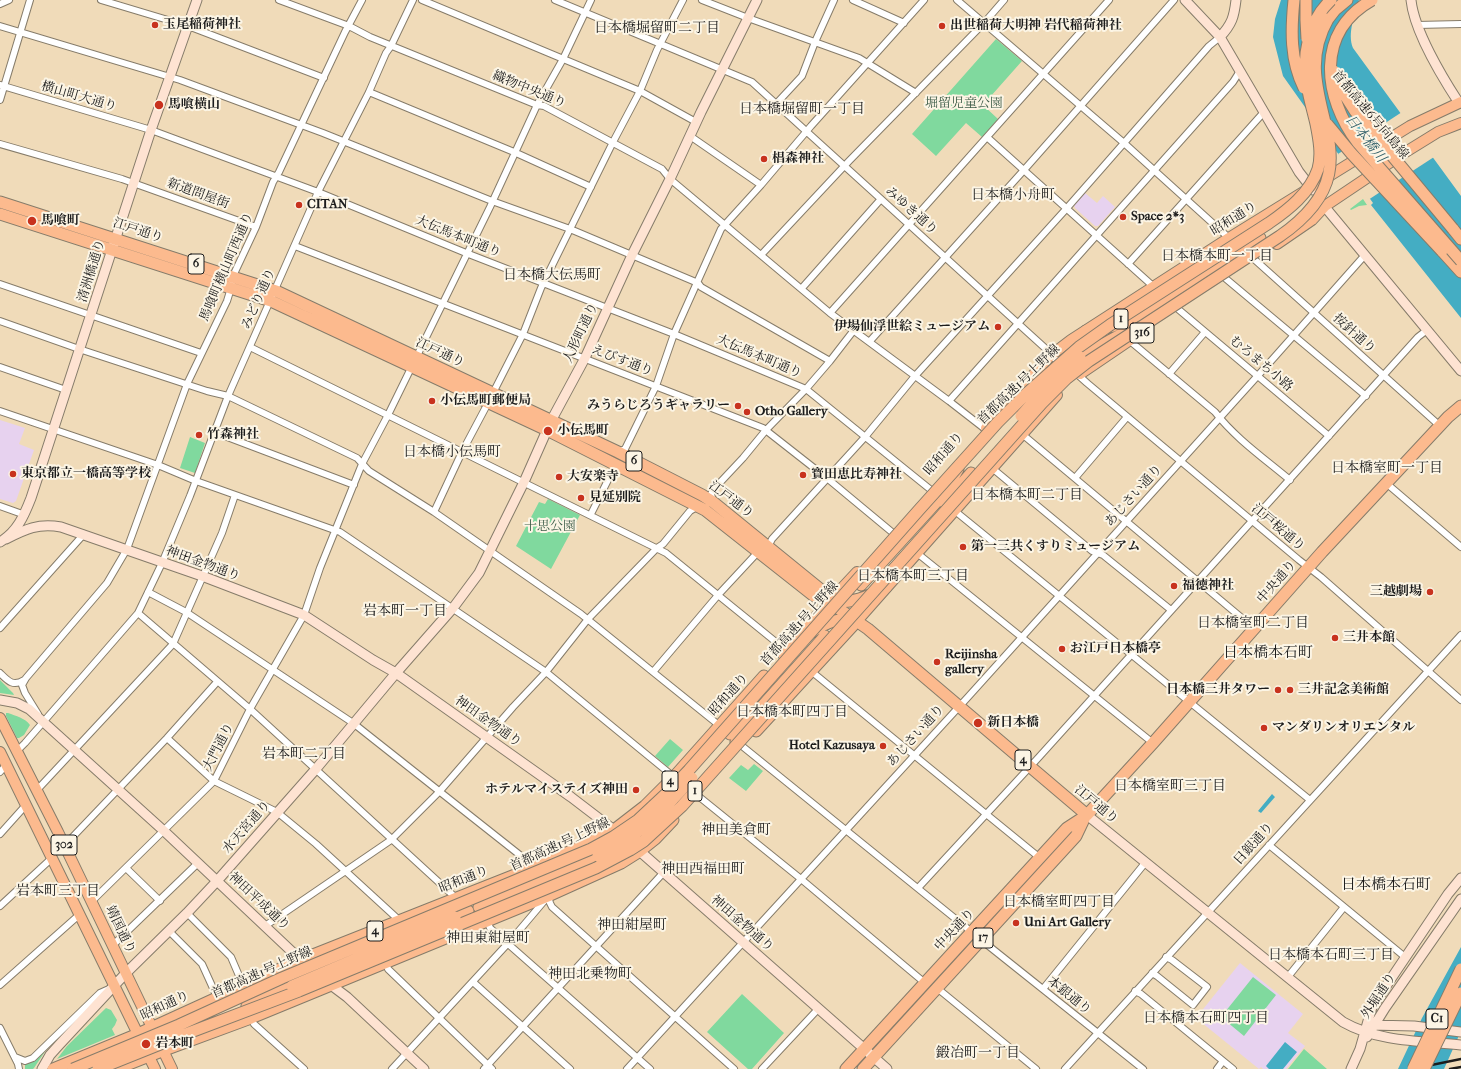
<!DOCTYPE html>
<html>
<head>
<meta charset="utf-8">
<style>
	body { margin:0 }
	canvas { display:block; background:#f0dbb9 }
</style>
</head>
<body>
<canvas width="1461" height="1069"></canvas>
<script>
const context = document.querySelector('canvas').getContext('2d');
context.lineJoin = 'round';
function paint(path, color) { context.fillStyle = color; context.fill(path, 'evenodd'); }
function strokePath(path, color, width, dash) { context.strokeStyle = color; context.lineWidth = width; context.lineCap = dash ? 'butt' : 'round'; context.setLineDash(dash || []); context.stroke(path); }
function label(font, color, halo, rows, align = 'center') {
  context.font = font + ' "IM FELL French Canon","Noto Serif JP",serif'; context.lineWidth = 4; context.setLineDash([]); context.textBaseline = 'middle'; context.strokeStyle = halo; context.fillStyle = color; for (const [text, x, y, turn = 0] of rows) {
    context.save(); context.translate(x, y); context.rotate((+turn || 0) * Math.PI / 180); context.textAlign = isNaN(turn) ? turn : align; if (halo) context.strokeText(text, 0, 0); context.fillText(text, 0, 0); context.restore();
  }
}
const built = new Path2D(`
	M1085 193 1097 203 1103 196 1115 207 1098 226H1095L1075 208 1074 205Z
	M0 420 25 428 19 444 34 450 16 501 13 503 0 499Z
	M1240 963 1303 1014 1288 1033 1305 1046 1286 1069H1263L1261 1067 1259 1069 1196 1018Z`);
const green = new Path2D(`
	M996 39 1022 61 983 105 998 119 982 137 966 123 936 156 912 134Z
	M1363 199 1367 205 1359 206 1351 210 1350 209Z
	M190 437 205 443 195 473 180 468Z
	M548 499 580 515 551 569 516 546 539 502 545 504Z
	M0 680 13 693 14 695 0 693Z
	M6 713H8C16 716 25 718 30 725L24 735 19 738H17L6 716Z
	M670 739 683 750 668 767 655 756Z
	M754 764 763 771 746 791 729 778 741 765 748 770Z
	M1253 977 1276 995 1244 1036 1221 1017Z
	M742 994 784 1033 752 1069H748L707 1032Z
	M106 1008 111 1010 117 1020 115 1025 112 1029 115 1035 57 1059 67 1046Z
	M1304 1049 1327 1069H1288Z
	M46 1050 34 1068 33 1069H25V1064L35 1060Z`);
const water = new Path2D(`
	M1281 0H1359C1355 15 1347 33 1353 48L1461 196V318L1371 205 1373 203 1283 76 1273 37 1275 19Z
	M1272 794 1275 797 1261 813 1258 811Z
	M1461 947V1031L1444 1069H1398L1422 1018Z
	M1285 1042 1297 1052 1283 1069H1269L1266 1066Z`);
const pier = new Path2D(`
	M1402 112 1434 157 1368 200 1338 154Z`);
const highwayTunnel = new Path2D(`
	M825 626 861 585`);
const street = new Path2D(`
	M101 0 188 26 324 78
	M279 0 349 26 370 37 537 105 544 106 662 169 670 179 830 313 949 401 985 429
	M422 0 640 91 696 122
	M555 0 752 82 1045 348 1050 356 1063 364
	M702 0 748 18 859 58 916 93
	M853 0 904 23
	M957 0 1124 143 1229 238
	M0 4 9 0
	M1417 25 1461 24
	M0 26 180 80 323 133 492 201 570 229 698 283 701 287 830 361
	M0 85 151 130 318 192 466 253 674 334 806 389 931 490
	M369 92 514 152 591 187
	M0 100 30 0
	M776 104 802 76 815 42 834 0
	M690 136 761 185
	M988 138 1154 287
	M0 144 122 179 256 227
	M295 246 763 428 828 479 893 533
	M761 255 849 161 984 23 1004 0
	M1254 259 1440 426
	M1128 264 1264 112
	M1225 278 1366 396
	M0 284 201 353
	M802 288 881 199
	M1178 309 1329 436
	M830 313 1109 0
	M0 321 79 349 207 391 228 396 357 458 369 471 434 512 581 614 720 726
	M870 341 1024 170 1174 0
	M1130 341 1215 412C1235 438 1265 459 1290 480
	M250 347 666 553 787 651
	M0 367 66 390
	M1077 374 1087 383 1299 560 1321 577 1461 700
	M1169 374 1205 332
	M493 393 523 334 541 288 613 142 640 91 657 50 683 0
	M949 401 1233 82 1240 71
	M0 411 158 465 196 481 340 532 546 672 674 777
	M214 432 354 485
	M1022 434 1255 629
	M618 452 625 449 656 386 674 334 721 229 761 185 811 126 924 0
	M992 468 1092 551 1103 555 1171 610
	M1075 478 1127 417
	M1386 483 1461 547
	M713 501 711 494 713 490 743 458 766 430 806 389 830 361 854 330
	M0 506 25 515
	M955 511 1310 800
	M434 512 462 452 488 403
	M591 514 616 464
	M768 547 772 539 865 437 915 376 1067 208 1209 46 1220 37
	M917 553 1153 743
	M148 592 186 612 353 723 535 867
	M138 613 250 709 456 898
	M0 628 84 534
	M811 671 1040 858
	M653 672 719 594 758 552
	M0 673C8 681 13 687 24 680
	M38 714 25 693 22 685 26 678 107 583 127 549 187 384 227 301 231 288 233 276 256 227 273 182 279 172 345 32 362 0
	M167 738 214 781 277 812 316 844 400 921
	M742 746 973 933
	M17 751 25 743 138 613 162 563 190 496 228 396 318 192 369 92 386 53 391 46 413 0
	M0 772 6 765
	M37 790 173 644 222 533 235 495
	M697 795 801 879 925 983
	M0 834 26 805
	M1269 845 1405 957
	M64 846 167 738 217 682
	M126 868 160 901
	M918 888 1039 757 1418 337 1427 330
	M548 896 550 903 552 907 734 1069
	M92 901 214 781 250 709 304 615 320 568 362 464 388 415 490 207 537 105 563 59 591 0
	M0 906 52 858
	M187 913 231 957 243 985
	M487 920 490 928 650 1069
	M265 926 391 840 439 792 513 707 546 672 588 619 657 548 663 544 690 511 695 508H700
	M169 931 202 964 217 997
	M980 939 1143 1069
	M113 945 198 863
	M386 962 388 969 492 1069
	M1152 973 1157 976 1193 1005 1207 987 1172 960 1166 957
	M1287 978 1344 907
	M473 982 570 1069
	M0 985 79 915
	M937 988 1036 1069
	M1043 989 1145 863
	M1135 991 1141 994 1233 1069
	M251 1018 254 1024 304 1069
	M0 1028 18 1064 19 1069
	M15 1057 25 1061 33 1058 100 993 109 989
	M392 1069 512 939 545 900
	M484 1069 664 872
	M627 1069 968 697 1271 361 1365 255
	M762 1069 819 1008
	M1065 1069 1461 635
	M1217 1069 1223 1061`);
const secondary = new Path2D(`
	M1185 0 1220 37 1299 172 1313 190
	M1411 0C1414 30 1442 77 1459 103
	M1220 37C1232 24 1234 17 1236 0
	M1320 201 1461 371
	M6 539C26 529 38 523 61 527L202 576 304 615 373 660 396 673 571 797 618 833
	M0 542C17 532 24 516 31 498L151 130 197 0
	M0 700 17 703 29 709 164 831 305 964
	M1087 815 1343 1022C1378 1042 1421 1041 1461 1045
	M635 847 887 1069
	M327 982 347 997 424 1069
	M1370 1025 1414 1026 1461 1032
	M1367 1037 1385 1008 1461 899
	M42 1069 50 1055 59 1045 126 973 187 913 217 881 315 770 396 673 453 608 479 573 524 482 551 421 585 358 632 255 670 179 701 112 757 0
	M1351 1069 1360 1049 1372 1007 1448 894 1461 878`);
const primary = new Path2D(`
	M1277 244 1312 220 1325 206 1404 153 1438 132 1461 123
	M1080 374 1130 340
	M986 428 1050 356 1071 340 1229 238 1410 126 1461 102
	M829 602 857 572
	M857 621 1057 395
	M0 718 58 832 172 1069
	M0 752 155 1069`);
const highway = new Path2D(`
	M1328 19 1335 10 1347 0
	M0 202 276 291 618 452 702 495 713 502 820 589 829 602
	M0 214 271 301 547 430 705 510 814 596 829 602 868 629 1087 815
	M1453 229 1461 239
	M1442 251 1461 272
	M1086 331 1113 326 1139 315 1260 238
	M1080 357 1129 330
	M977 478 992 468
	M945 503 971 473
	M861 585 941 497 948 487 958 469
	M830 602C853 603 866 598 886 587
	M812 632C827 622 838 617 856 621
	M784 655 829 602
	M756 731 857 621
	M730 734 744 717
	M736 742 748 722 825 636
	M532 879 562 871 598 856
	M479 907 529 886 559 882
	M455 917 468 911
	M247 1006 292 986
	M53 1069 138 1034 300 960 535 867 591 842 614 830 645 806 674 777 764 676
	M116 1069 162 1051 251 1018 548 896 621 863 640 851 655 839 673 820
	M846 1069 1067 828 1087 815 1153 743 1322 552 1448 417 1461 406
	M863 1069 1076 836 1085 817`);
const rail = new Path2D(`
	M1412 1069 1461 1059
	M1450 1069 1461 1067`);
const highwayBridge = new Path2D(`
	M1294 0C1291 30 1290 60 1304 88
	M1306 0V20L1307 39
	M1372 0C1315 32 1323 97 1358 143L1461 261
	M1334 71 1341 89 1355 111 1453 229
	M1327 124 1351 153 1442 251
	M1021 416 1051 382 1080 357
	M598 856C610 850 621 844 632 836 655 820 673 799 692 778
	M292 986 455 917
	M73 1069 179 1025 282 978 591 849 613 837 638 820 668 792 689 770 918 511 998 422 1027 393 1079 347 1110 325 1269 223C1288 210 1310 193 1318 169 1322 155 1319 139 1316 124 1313 111 1309 98 1307 85 1302 56 1308 21 1331 0
	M98 1069 183 1035 299 991 596 868 630 850 644 841 682 806 1042 403 1066 379 1089 361 1280 236C1388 161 1281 102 1328 19
	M1413 1069 1461 969
	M1424 1069 1461 993`);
const markers = [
	[155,25,4,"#c8321e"],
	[942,26,4,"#c8321e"],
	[159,105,5,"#c8321e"],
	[764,159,4,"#c8321e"],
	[299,205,4,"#c8321e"],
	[1123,217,4,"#c8321e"],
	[32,221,5,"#c8321e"],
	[998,327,4,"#c8321e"],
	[432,401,4,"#c8321e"],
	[738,406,4,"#c8321e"],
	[747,412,4,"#c8321e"],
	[548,431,5,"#c8321e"],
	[199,435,4,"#c8321e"],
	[13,474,4,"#c8321e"],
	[803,475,4,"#c8321e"],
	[559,477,4,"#c8321e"],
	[581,498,4,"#c8321e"],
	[963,547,4,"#c8321e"],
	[1174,586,4,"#c8321e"],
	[1430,592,4,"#c8321e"],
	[1335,638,4,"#c8321e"],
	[1062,649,4,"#c8321e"],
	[937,662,4,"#c8321e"],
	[1278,690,4,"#c8321e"],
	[1290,690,4,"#c8321e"],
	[978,723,5,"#c8321e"],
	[1264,728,4,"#c8321e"],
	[883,746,4,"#c8321e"],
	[636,790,4,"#c8321e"],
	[1016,923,4,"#c8321e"],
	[146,1044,5,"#c8321e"]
];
const shields = [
	[196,264,16],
	[1121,319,14],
	[1142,333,24],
	[634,461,16],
	[1023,760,16],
	[670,781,16],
	[695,791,14],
	[64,845,26],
	[375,931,16],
	[983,938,20],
	[1437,1019,22]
];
const shieldNames = [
	["6",196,264],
	["1",1121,319],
	["316",1142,333],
	["6",634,461],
	["4",1023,760],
	["4",670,781],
	["1",695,791],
	["302",64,845],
	["4",375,931],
	["17",983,938],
	["C1",1437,1019]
];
const poiNames = [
	["玉尾稲荷神社",163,25],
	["出世稲荷大明神 岩代稲荷神社",950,26],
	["馬喰横山",168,105],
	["椙森神社",772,159],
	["CITAN",307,205],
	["Space 2*3",1131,217],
	["馬喰町",41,221],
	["伊場仙浮世絵ミュージアム",990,327,"right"],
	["小伝馬町郵便局",440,401],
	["みうらじろうギャラリー",730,406,"right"],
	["Otho Gallery",755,412],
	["小伝馬町",557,431],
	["竹森神社",207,435],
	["東京都立一橋高等学校",21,474],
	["寳田恵比寿神社",811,475],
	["大安楽寺",567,477],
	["見延別院",589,498],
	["第一三共くすりミュージアム",971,547],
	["福徳神社",1182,586],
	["三越劇場",1422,592,"right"],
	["三井本館",1343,638],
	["お江戸日本橋亭",1070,649],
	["Reijinsha",945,655],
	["gallery",945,670],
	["日本橋三井タワー",1270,690,"right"],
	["三井記念美術館",1298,690],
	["新日本橋",987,723],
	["マンダリンオリエンタル",1272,728],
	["Hotel Kazusaya",875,746,"right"],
	["ホテルマイステイズ神田",628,790,"right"],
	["Uni Art Gallery",1024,923],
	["岩本町",155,1044]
];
const streetNames = [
	["織物中央通り",529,90,22],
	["横山町大通り",79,97,16],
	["首都高速6号向島線",1370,115,50],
	["新道問屋街",198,194,20],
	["みゆき通り",911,211,42],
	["昭和通り",1234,219,-32],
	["江戸通り",138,231,18],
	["大伝馬本町通り",458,237,22],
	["馬喰町横山町西通り",227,267,-67],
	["清洲橋通り",92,271,-73],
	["みどり通り",259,299,-66],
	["人形町通り",581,333,-65],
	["按針通り",1354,334,42],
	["江戸通り",440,353,25],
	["大伝馬本町通り",759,357,23],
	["えびす通り",622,361,21],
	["むろまち小路",1261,364,40],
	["首都高速1号上野線",1019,385,-44],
	["昭和通り",944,454,-49],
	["あじさい通り",1134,496,-48],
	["江戸通り",731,500,37],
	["江戸桜通り",1278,528,40],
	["神田金物通り",203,564,20],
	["中央通り",1277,582,-49],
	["首都高速1号上野線",800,624,-48],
	["昭和通り",729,695,-48],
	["神田金物通り",488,722,35],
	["あじさい通り",916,736,-48],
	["大門通り",219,747,-63],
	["江戸通り",1096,805,40],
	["水天宮通り",247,827,-49],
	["日銀通り",1254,844,-48],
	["首都高速1号上野線",560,845,-25],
	["昭和通り",464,880,-22],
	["神田平成通り",259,902,43],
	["神田金物通り",742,924,41],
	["靖国通り",120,930,64],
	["中央通り",955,930,-47],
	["首都高速1号上野線",262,973,-24],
	["本銀通り",1069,996,39],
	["外堀通り",1379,996,-57],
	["昭和通り",165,1006,-25]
];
const parkNames = [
	["堀留児童公園",964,104],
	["十思公園",550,527]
];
const neighbourhoodNames = [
	["日本橋堀留町二丁目",657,29],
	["日本橋堀留町一丁目",802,110],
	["日本橋小舟町",1013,196],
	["日本橋本町一丁目",1217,257],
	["日本橋大伝馬町",552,276],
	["日本橋小伝馬町",452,453],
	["日本橋室町一丁目",1387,469],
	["日本橋本町二丁目",1027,496],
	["日本橋本町三丁目",913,577],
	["岩本町一丁目",405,612],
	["日本橋室町二丁目",1253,624],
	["日本橋本町四丁目",792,713],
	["岩本町二丁目",304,755],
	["日本橋室町三丁目",1170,787],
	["神田美倉町",736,831],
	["神田西福田町",703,870],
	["岩本町三丁目",58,892],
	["日本橋室町四丁目",1059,903],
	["神田紺屋町",632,926],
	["神田東紺屋町",488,939],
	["日本橋本石町三丁目",1331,956],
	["神田北乗物町",590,975],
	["日本橋本石町四丁目",1206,1019],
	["鍛冶町一丁目",978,1054]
];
const waterNames = [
	["日本橋川",1365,139,52]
];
const quarterNames = [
	["日本橋本石町",1268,653],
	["日本橋本石町",1386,885]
];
paint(built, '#e7d2ef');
paint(green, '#80d99e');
paint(water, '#44adc3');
paint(pier, '#f0dbb9');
strokePath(highwayTunnel, '#c6b59a', 11, [11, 5.5]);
strokePath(street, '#867c6a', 8);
strokePath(secondary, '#867c6a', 11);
strokePath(primary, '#867c6a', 12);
strokePath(highway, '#867c6a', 13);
strokePath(street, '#fff', 6);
strokePath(secondary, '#fee3d2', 9);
strokePath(primary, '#fcba8e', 10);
strokePath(highway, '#fcba8e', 11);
strokePath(rail, '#1c1c1c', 2.5);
strokePath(highwayBridge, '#867c6a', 13, []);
strokePath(highwayBridge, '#fcba8e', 11);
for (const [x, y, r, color] of markers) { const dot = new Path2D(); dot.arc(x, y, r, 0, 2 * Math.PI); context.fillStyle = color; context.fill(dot); strokePath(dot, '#fcf5e5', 1.5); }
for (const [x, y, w] of shields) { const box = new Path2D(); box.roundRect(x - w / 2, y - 10, w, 20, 3); context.fillStyle = '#fcf5e5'; context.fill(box); strokePath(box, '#1c1c1c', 1); }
label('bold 12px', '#1c1c1c', null, shieldNames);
label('bold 13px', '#1c1c1c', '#fcf5e5', poiNames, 'left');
label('13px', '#1c1c1c', '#fcf5e5', streetNames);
label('13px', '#3f5e4a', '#fcf5e5', parkNames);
label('14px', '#1c1c1c', '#fcf5e5', neighbourhoodNames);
label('italic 14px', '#2e5d67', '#fcf5e5', waterNames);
label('15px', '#1c1c1c', '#fcf5e5', quarterNames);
</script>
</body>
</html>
